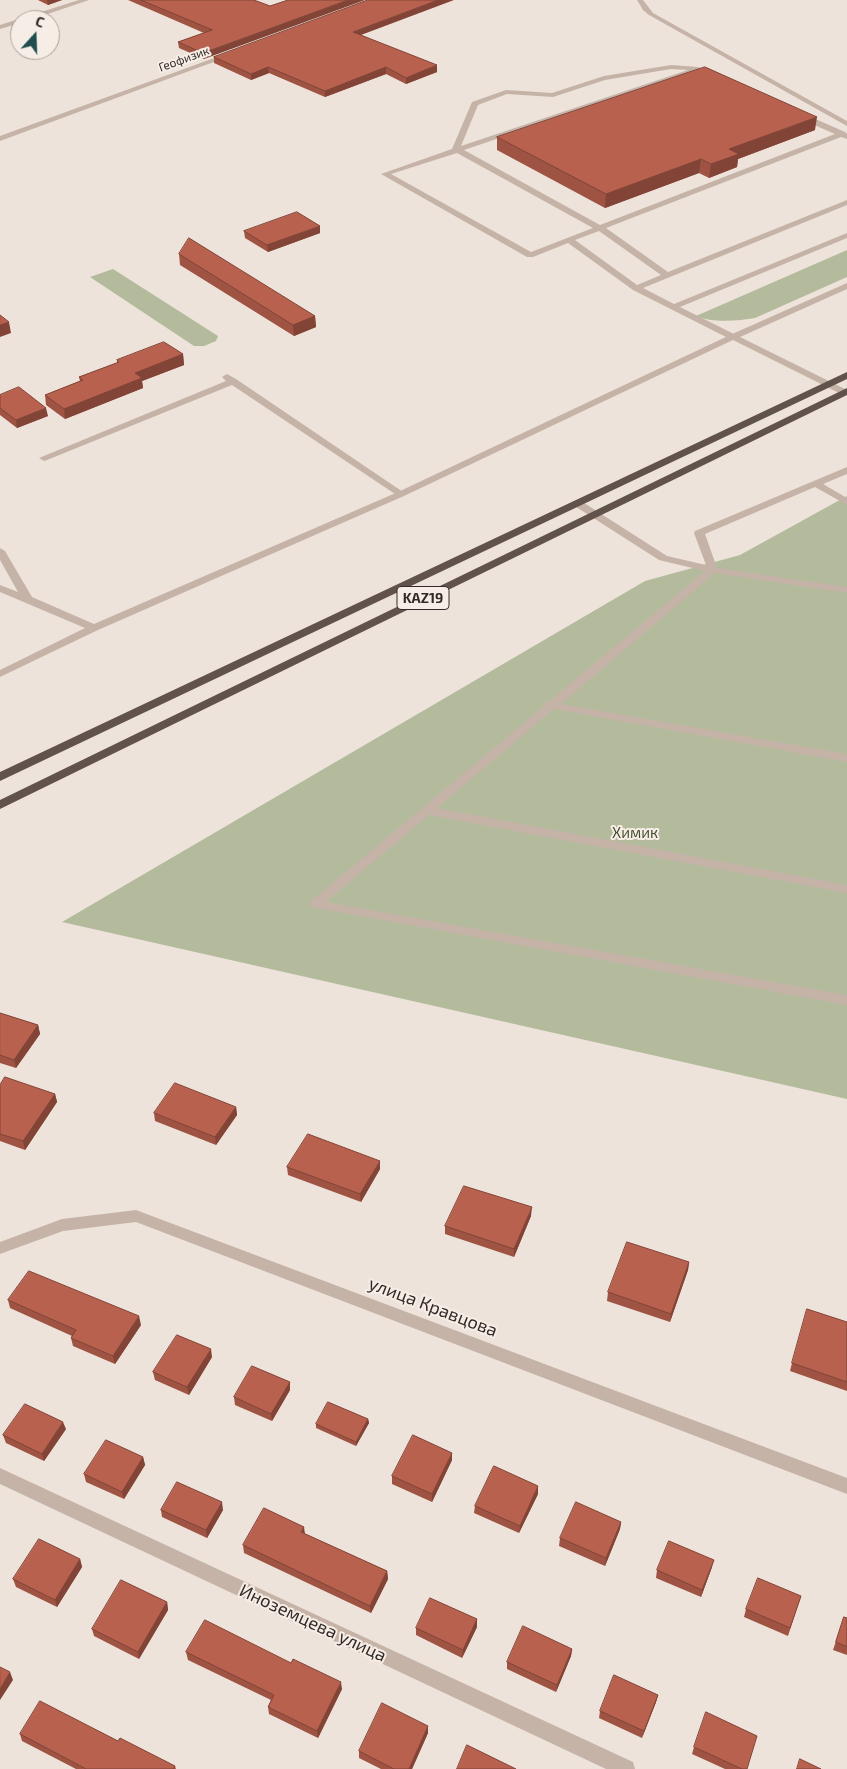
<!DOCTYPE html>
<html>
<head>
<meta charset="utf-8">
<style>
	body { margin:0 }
	#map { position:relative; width:847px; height:1769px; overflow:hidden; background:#eee3da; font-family:"Exo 2",sans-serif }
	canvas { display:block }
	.north { position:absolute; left:10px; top:10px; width:50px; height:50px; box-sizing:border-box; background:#f6eee6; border:1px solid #a8a09a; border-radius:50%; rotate:20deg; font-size:14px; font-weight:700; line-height:20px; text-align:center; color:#322a27 }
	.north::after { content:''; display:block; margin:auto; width:18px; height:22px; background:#214e4f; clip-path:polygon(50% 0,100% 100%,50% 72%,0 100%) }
</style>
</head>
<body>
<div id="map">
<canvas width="847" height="1769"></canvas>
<div class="north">С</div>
</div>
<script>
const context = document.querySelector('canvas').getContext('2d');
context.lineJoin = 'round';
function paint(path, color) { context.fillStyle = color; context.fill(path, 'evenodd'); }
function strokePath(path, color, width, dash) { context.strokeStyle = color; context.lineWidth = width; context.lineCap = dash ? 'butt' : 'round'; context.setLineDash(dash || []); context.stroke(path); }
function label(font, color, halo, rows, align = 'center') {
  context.font = font + ' "Exo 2",sans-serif'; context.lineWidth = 4; context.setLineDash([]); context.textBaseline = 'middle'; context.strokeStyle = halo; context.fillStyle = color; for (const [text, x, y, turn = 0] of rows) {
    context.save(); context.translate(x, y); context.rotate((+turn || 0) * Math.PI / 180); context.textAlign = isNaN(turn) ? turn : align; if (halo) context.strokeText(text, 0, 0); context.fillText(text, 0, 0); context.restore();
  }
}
const green = new Path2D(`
	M847 250V277L755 318C738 321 712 323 696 316Z
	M113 269 218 336 216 341 204 346H194L90 277Z
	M847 496V1099L62 922 645 581 740 555Z`);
const service = new Path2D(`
	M671 65 698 67 716 75 712 77 697 71 464 150 600 225 835 134 798 118V114H804L845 132 847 134V139L841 137 606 228 668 272 847 200V205L643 288 674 304 847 233V238L680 307 736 335V339H730L633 290 568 243 533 257H527L381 174 452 149 472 102 506 90 552 93 604 76ZM671 69 688 70 461 146 478 105 507 94 553 97 605 80ZM457 153 593 228 531 252 391 174ZM599 231 661 275 637 285 575 240Z
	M227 374 236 379 406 494 401 497 398 496 232 385 47 460 44 461 39 458 226 381 222 377Z
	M847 467V474L823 484 847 498V505L815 487 705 534 717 568 847 587V593L715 573 561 704 847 754V762L554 709 437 808 847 885V893L429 815 326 902 847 995V1005L311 907 309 904 311 901 544 706 545 702 549 701 705 571 659 560 573 505V501H581L667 556 706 565 694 533 695 531Z`);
const minor = new Path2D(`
	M79 0H89L30 20H20V23L0 29V25Z
	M637 0H643L653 13 847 121V126L649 15 643 10Z
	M228 53 231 55 230 56 0 141V136Z
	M847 283V289L740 337 847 390V394H841L733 340 404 496 98 630 0 677V670L85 628 0 592V585L18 592 0 560V548L5 551 32 597 94 624 398 492 730 335Z
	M136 1210 847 1478V1494L136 1222 63 1231 0 1254V1242L62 1219Z
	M0 1468 633 1762 635 1769H606L0 1484Z`);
const trunk = new Path2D(`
	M847 372V379L0 781V772Z
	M847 388V395L0 809V800Z`);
const wall = new Path2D(`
	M38 0H62L48 5Z
	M128 0H254L204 59 179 48 178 42 204 33Z
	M361 35 437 72 406 84 386 74 325 97 269 73 251 80 214 63V57Z
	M815 130 738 159 737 167 709 178 699 173 605 208 497 150V137Z
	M244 231 320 233 268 252 245 238Z
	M179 254 315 316 316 327 294 336 180 265Z
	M183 354 184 365 142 381 143 388 65 419 46 405 45 395 80 381 79 377 117 363V360Z
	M0 395 48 416 17 428 0 415Z
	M0 1013 38 1025 40 1034 16 1068 0 1063Z
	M0 1085 55 1094 57 1102 25 1150 0 1141Z
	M236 1107 237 1115 216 1145 155 1121 154 1113Z
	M287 1167 380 1169 361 1202 288 1175Z
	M531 1216 514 1257 445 1234V1226Z
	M689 1262 688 1270 670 1322 607 1301 608 1292Z
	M8 1300 141 1325 115 1364 73 1346 71 1338 72 1336 10 1308Z
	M847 1322V1391L790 1371 792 1363Z
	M212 1357 189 1395 155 1380 153 1372Z
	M290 1382V1390L272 1421 235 1405 234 1397Z
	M368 1419 369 1423 356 1446 316 1428V1424Z
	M66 1429 44 1461 6 1443 3 1435Z
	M143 1457 145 1465 124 1499 86 1482 84 1474Z
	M452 1460 432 1502 392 1484V1476Z
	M538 1494 519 1533 474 1513 475 1506Z
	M161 1510H223L207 1538 162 1517Z
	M621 1522 620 1529 605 1566 559 1546 560 1538Z
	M305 1534 387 1571 388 1579 371 1613 244 1553 243 1545Z
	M80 1559 82 1567 57 1607 16 1587 13 1579Z
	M712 1567 701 1597 656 1578 657 1570Z
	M801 1596 788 1636 744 1617 746 1609Z
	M167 1602 168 1610 139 1659 94 1636 92 1629Z
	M844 1617 847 1618V1655L833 1650Z
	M477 1619V1627L462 1658 416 1635V1628Z
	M572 1649 571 1656 556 1692 507 1669V1662Z
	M186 1652 342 1689 318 1738 269 1714 268 1707 271 1700 188 1660Z
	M658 1695 656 1702 642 1738 599 1718 600 1711Z
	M428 1733 412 1769H381L359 1758V1751Z
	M20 1734 118 1741 175 1766 176 1769H76L22 1741Z
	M694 1747 747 1769H725L692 1754Z`);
const shadedWall = new Path2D(`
	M47 0H62L48 5Z
	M348 0H365L204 59 203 53Z
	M438 0H454L353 38V32Z
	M437 65V72L406 84V78Z
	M268 67 269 73 251 80V74Z
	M386 67V74L325 97V91Z
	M817 117 815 130 738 159 737 167 709 178 711 164 729 149Z
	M701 159 699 173 605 208 606 194Z
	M320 226V233L268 252 267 245Z
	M315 316 316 327 294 336 293 325Z
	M9 322 11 333 0 337V325Z
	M183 354 184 365 142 381 143 388 65 419 64 409 135 373Z
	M46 408 48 416 17 428 16 420Z
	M38 1025 40 1034 16 1068 14 1060Z
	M55 1094 57 1102 25 1150 23 1141Z
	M236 1107 237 1115 216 1145 215 1137Z
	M380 1161V1169L361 1202 360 1194Z
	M532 1207 531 1216 514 1257V1249Z
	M689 1262 688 1270 670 1322 671 1314Z
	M139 1316 141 1325 115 1364 113 1356Z
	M211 1349 212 1357 189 1395 187 1387Z
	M290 1382V1390L272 1421 271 1414Z
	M368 1419 369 1423 356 1446V1442Z
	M63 1422 66 1429 44 1461 42 1454Z
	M452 1453V1460L432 1502V1494Z
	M143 1457 145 1465 124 1499 122 1492Z
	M538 1486V1494L519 1533 520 1526Z
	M222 1502 223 1510 207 1538 206 1530Z
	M621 1522 620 1529 605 1566 606 1558Z
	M304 1527 305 1534 301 1532Z
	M80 1559 82 1567 57 1607 55 1600Z
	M714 1560 712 1567 701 1597 702 1590Z
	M387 1571 388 1579 371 1613 370 1606Z
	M167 1602 168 1610 139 1659 138 1652Z
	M477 1619V1627L462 1658 463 1650Z
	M572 1649 571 1656 556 1692 557 1685Z
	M10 1672 13 1680 0 1700V1689Z
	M341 1682 342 1689 318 1738 317 1731Z
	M658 1695 656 1702 642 1738 644 1731Z
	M428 1726V1733L412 1769H409Z`);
const building = new Path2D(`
	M141 0H254L270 6 288 0H348L203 53 178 42 212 30Z
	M368 0H438L353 32 437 65 406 78 386 67 325 91 268 67 251 74 214 57Z
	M705 67 817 117 729 149 739 154 711 164 701 159 606 194 497 137Z
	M297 212 320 226 267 245 244 231Z
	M189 238 315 316 293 325 179 254Z
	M0 315 9 322 0 325Z
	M164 342 183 354 135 373 142 378 64 409 45 395 83 380 79 377 119 362 117 360Z
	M19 387 46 408 16 420 0 408V395Z
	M0 1013 38 1025 14 1060 0 1055Z
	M5 1077 55 1094 23 1141 0 1134V1085Z
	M175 1083 236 1107 215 1137 154 1113Z
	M308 1134 380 1161 360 1194 287 1167Z
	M464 1186 532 1207 514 1249 445 1226Z
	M627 1242 689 1262 671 1314 608 1292Z
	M29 1271 139 1316 113 1356 71 1338 76 1330 8 1300Z
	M807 1309 847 1322V1382L792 1363Z
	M177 1335 211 1349 187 1387 153 1372Z
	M252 1366 290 1382 271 1414 234 1397Z
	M328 1402 368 1419 356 1442 316 1424Z
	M25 1404 63 1422 42 1454 3 1435Z
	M413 1435 452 1453 432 1494 392 1476Z
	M106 1440 143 1457 122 1492 84 1474Z
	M494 1466 538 1486 520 1526 475 1506Z
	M177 1482 222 1502 206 1530 161 1510Z
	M576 1502 621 1522 606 1558 560 1538Z
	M264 1508 304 1527 301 1532 387 1571 370 1606 243 1545Z
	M39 1539 80 1559 55 1600 13 1579Z
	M669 1541 714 1560 702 1590 657 1570Z
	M758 1578 801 1596 790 1628 746 1609Z
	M121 1580 167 1602 138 1652 92 1629Z
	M430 1598 477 1619 463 1650 416 1628Z
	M844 1617 847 1618V1647L836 1642Z
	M205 1620 291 1663 293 1659 341 1682 317 1731 268 1707 274 1695 186 1652Z
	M523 1626 572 1649 557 1685 507 1662Z
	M0 1667 10 1672 0 1689Z
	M614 1675 658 1695 644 1731 600 1711Z
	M40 1701 118 1741 120 1738 175 1766 173 1769H86L20 1734Z
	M382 1703 428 1726 409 1769H394L359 1751Z
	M706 1712 757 1736 747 1769H742L694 1747Z
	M467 1745 516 1769H457Z
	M800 1759 821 1769H797Z`);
const farStreetnames = [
	["Геофизик",184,59,-20]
];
const shields = [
	[423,598,52]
];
const shieldNames = [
	["KAZ19",423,598]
];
const parkNames = [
	["Химик",635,833]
];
const nearStreetnames = [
	["улица Кравцова",433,1307,21],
	["Иноземцева улица",313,1623,25]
];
paint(green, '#b3bb9c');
paint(service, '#c5b3a8');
paint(minor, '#c5b3a8');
paint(trunk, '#62524c');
paint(wall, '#9e5343');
paint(shadedWall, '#814437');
paint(building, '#b8614e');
strokePath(building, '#814437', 1);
label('12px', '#322a27', '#f6eee6', farStreetnames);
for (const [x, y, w] of shields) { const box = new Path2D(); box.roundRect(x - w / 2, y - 11.5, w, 23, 4); context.fillStyle = '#f6eee6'; context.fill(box); strokePath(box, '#322a27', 1); }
label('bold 14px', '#322a27', null, shieldNames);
label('15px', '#444e2e', '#f6eee6', parkNames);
label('18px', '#322a27', '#f6eee6', nearStreetnames);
</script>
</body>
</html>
